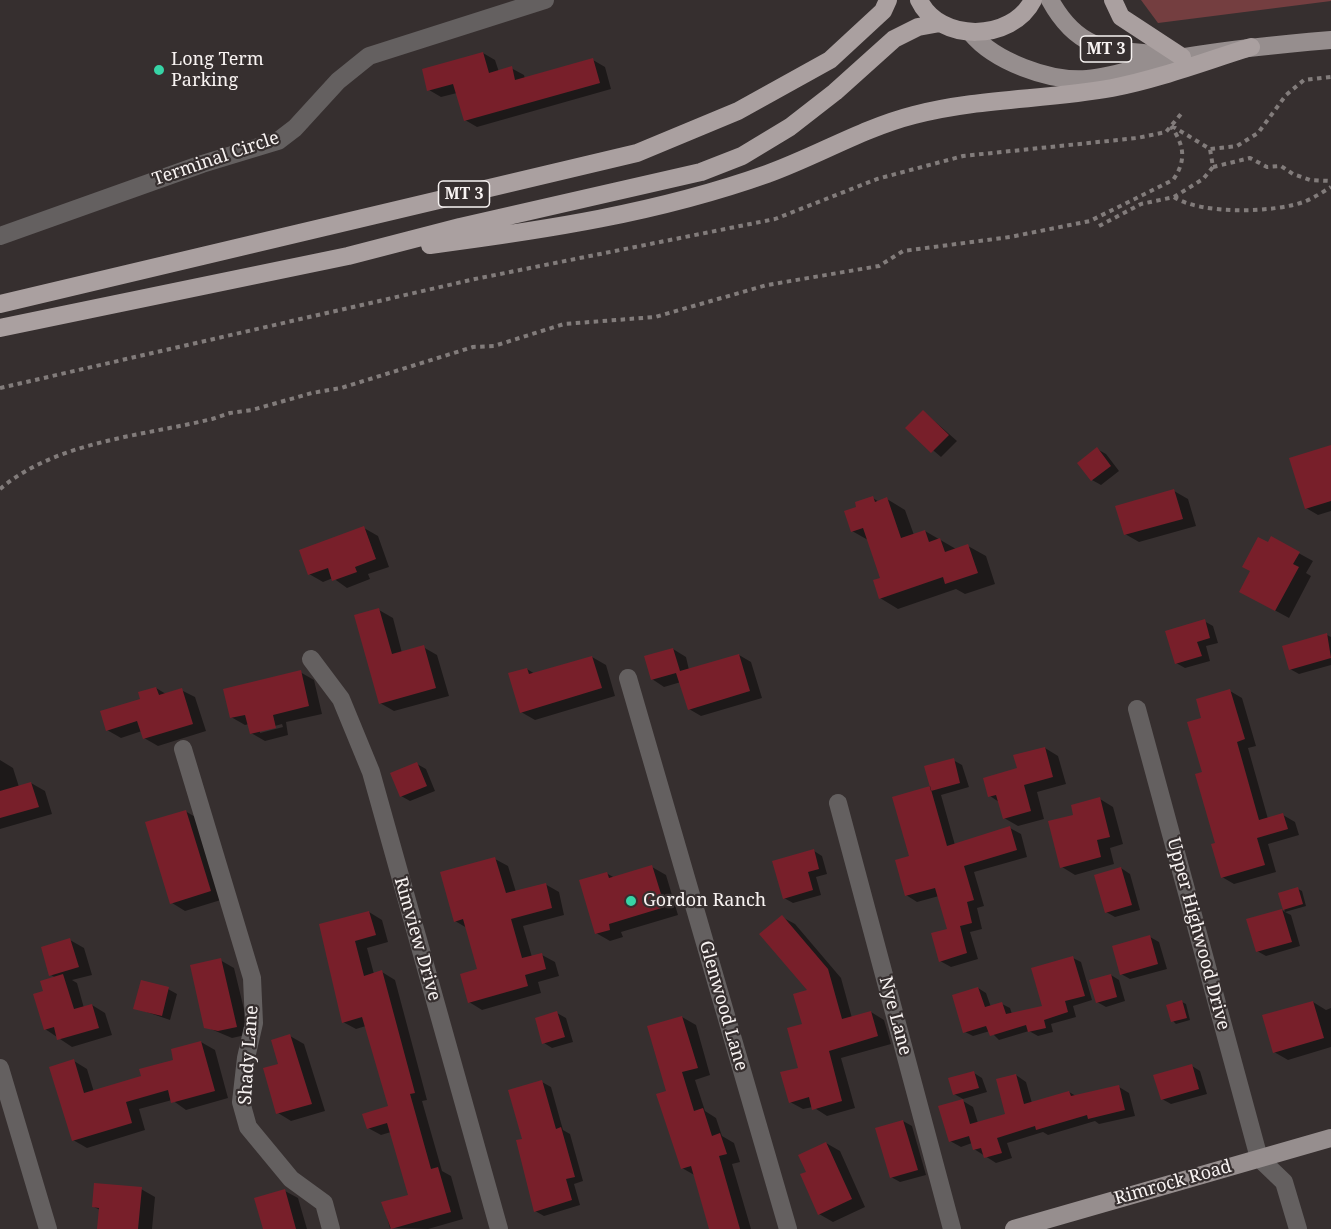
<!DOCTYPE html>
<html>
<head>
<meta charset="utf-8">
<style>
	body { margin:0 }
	canvas { display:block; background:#362f2f }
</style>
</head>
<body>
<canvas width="1331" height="1229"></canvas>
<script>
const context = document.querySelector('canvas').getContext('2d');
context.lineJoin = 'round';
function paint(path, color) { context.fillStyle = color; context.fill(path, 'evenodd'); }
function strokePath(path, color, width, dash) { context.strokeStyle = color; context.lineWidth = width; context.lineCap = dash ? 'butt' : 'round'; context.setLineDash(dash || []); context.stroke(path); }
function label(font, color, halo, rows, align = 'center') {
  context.font = font + ' "Noto Serif",serif'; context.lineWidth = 4.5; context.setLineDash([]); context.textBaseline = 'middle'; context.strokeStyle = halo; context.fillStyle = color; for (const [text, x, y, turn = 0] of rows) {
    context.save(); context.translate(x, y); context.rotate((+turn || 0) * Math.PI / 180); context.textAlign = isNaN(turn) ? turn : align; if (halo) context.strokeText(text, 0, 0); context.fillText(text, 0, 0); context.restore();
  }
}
const green = new Path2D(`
	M1141 0H1331V1L1158 23Z`);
const shadow = new Path2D(`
	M483 53 495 60 499 72 511 68 524 75 525 79 593 60 605 67 611 89 477 127 465 120 457 93 441 97 429 90Z
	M923 411 957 441 941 457 907 428Z
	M1331 446V511L1318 515 1306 508Z
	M1097 449 1106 454 1119 471 1101 485 1092 480Z
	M1174 491 1188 499 1196 526 1139 542 1125 534Z
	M873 498 879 502 887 499 905 510 914 535 925 531 956 549 968 546 986 556 995 584 965 594 956 589 898 609 880 598 882 579 868 540 852 531 858 508Z
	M364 528 378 536 389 567 368 574 370 579 347 588 333 578 323 582 309 574Z
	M1271 538 1313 561 1306 573 1311 576 1289 618 1254 599Z
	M379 610 393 618 402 653 423 647 437 655 449 696 394 711 380 703Z
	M1204 621 1213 626 1218 643 1206 646 1210 661 1185 668 1176 663Z
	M1327 635 1331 637V665L1299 674 1290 669Z
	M673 649 686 657 689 670 739 655 751 662 762 698 701 716 689 709 681 682 664 687 652 679Z
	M592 657 606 665 615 696 535 720 521 712 527 669 535 674Z
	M300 672 314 680 322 714 286 722 288 735 265 741 251 733 249 724 245 725 231 717ZM282 724 283 727 260 733V730Z
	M156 688 166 694 181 690 195 697 206 731 158 746 144 738 142 731 121 738 107 730Z
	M1230 691 1242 698 1256 746 1248 748 1268 819 1283 815 1295 822 1299 835 1268 844 1276 872 1234 884 1222 877 1204 773 1203 719Z
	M1045 748 1058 756 1066 784 1037 792 1044 819 1018 826 1004 818 999 802 990 796Z
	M0 760 13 768 19 787 31 783 45 791 52 814 0 829Z
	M953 760 962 765 969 787 941 795 955 845 1010 828 1021 834 1027 857 974 872 984 906 977 908 982 929 970 932 978 959 951 967 940 961 949 930 939 896 917 902 906 895 911 857 929 787Z
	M417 764 426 769 435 791 410 801 401 796Z
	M1100 799 1113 807 1123 844 1110 848 1114 864 1075 875 1062 867 1075 816Z
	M185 811 199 819 224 899 185 911 172 903Z
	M814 851 822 856 827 874 816 877 821 895 793 903 784 898Z
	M495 859 508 866 516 892 545 884 559 892 564 915 523 926 532 957 542 955 555 962 559 976 538 982 541 993 482 1010 469 1002 479 970 467 928 455 921Z
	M652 867 666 875 678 915 621 932 623 937 610 941 596 933 606 873 615 878Z
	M1121 868 1130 874 1140 910 1115 917 1106 912Z
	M1298 889 1302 891 1306 906 1285 912 1291 915 1300 946 1266 956 1257 951 1282 910 1285 912 1280 894Z
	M369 912 382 920 388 942 367 948 374 974 382 972 395 980 427 1100 422 1101 442 1171 451 1176 463 1219 428 1229 390 1228 383 1203 409 1196 391 1132 381 1135 368 1128 390 1107 366 1026 356 1029 343 1022 320 925Z
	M782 917 795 924 841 978 852 1018 871 1012 884 1020 891 1044 841 1058 855 1108 827 1116 813 1107 803 1109 790 1102 800 1069 804 1025 810 991Z
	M1150 937 1159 942 1167 969 1130 979 1121 974Z
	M70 940 84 948 92 975 72 980 77 983 84 1008 92 1005 105 1013 112 1035 72 1047 45 1029V992L56 978 51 975Z
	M1073 958 1081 962 1092 1000 1073 1006 1076 1017 1051 1024 1053 1032 1038 1036 1029 1031 999 1040 990 1031 973 1036 965 1032 978 988 986 993 991 1007 1002 1004 1010 1008 1012 1014 1044 1007Z
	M220 960 234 968 250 1034 232 1038 206 1027Z
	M1111 975 1119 980 1125 1001 1106 1007 1097 1002Z
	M168 989 177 994 170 1020 135 1008Z
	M1182 1002 1186 1004 1190 1020 1176 1024 1173 1021Z
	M1313 1002 1326 1010 1331 1008V1047L1288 1060 1274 1052Z
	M557 1013 566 1018 573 1042 552 1048 544 1043Z
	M682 1017 696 1025 710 1075 695 1080 705 1111 716 1118 722 1136 734 1143 740 1162 732 1164 751 1229H711L696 1176 682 1168 668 1092Z
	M290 1036 304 1044 325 1111 291 1121 278 1113Z
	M201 1042 215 1050 228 1098 186 1110 172 1100 139 1109 145 1130 87 1148 73 1140 74 1061 87 1069 94 1092 143 1076 175 1061Z
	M1192 1066 1200 1071 1207 1094 1171 1104 1162 1099Z
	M974 1073 982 1078 987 1092 963 1099 954 1094Z
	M1016 1075 1026 1082 1032 1103 1069 1092 1076 1096 1119 1087 1129 1093 1135 1116 1099 1124 1095 1121 1048 1135 1043 1132 1007 1143 1012 1158 996 1163 974 1149 972 1143 961 1147 950 1141 963 1101 973 1107 978 1123 1007 1115Z
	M542 1082 551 1087 563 1130 570 1134 583 1181 574 1184 580 1205 544 1216 535 1211 524 1140Z
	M903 1121 912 1126 926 1175 900 1182 891 1177Z
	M826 1143 840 1151 865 1207 833 1222 819 1214 808 1172Z
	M141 1189 155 1197 152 1229H98L100 1210 94 1207Z
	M285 1191 298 1198 307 1229H265Z`);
const building = new Path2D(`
	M483 52 489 73 512 66 515 80 593 58 600 83 464 121 453 84 427 91 422 69Z
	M923 410 949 435 931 453 905 428Z
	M1331 445V501L1305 509 1289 458Z
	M1097 447 1111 466 1091 481 1077 463Z
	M1174 489 1183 519 1124 535 1115 506Z
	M873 496 875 502 887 497 901 538 925 530 929 542 940 538 945 552 968 544 978 573 945 584 943 577 879 599 873 580 880 578 863 528 851 532 844 511 856 507 855 502Z
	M364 526 376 559 355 567 357 572 332 581 328 568 308 575 299 550Z
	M1271 536 1300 552 1293 564 1299 567 1275 611 1239 592 1250 571 1242 567 1258 537 1268 542Z
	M379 608 392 654 424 645 436 688 379 704 354 615Z
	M1205 619 1210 638 1197 642 1202 656 1175 664 1165 631Z
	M1327 633 1331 658 1289 670 1282 646Z
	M673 648 680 671 739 654 750 691 688 710 676 673 651 680 644 656Z
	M592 656 602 688 520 713 508 673 527 668 529 674Z
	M301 670 309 706 273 715 276 728 250 734 245 715 230 718 223 689Z
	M156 687 159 695 182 688 193 724 143 739 137 721 106 731 100 711 140 699 138 692Z
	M1230 689 1245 739 1237 742 1259 820 1283 813 1288 829 1257 838 1265 865 1221 878 1211 844 1215 843 1195 774 1202 772 1187 722 1201 718 1196 699Z
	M1045 747 1053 777 1024 785 1031 811 1003 819 996 795 988 797 983 778 1017 768 1013 755Z
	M954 758 960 783 931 791 924 766Z
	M417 762 427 786 400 797 390 773Z
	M31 782 39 807 0 818V791Z
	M930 786 947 846 1010 826 1017 850 964 866 974 900 967 902 972 923 960 926 967 953 939 962 931 933 947 929 935 888 905 896 895 860 909 856 892 797Z
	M1100 797 1110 837 1097 840 1101 857 1060 868 1048 821 1073 815 1071 805Z
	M186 810 211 891 170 904 145 822Z
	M814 849 819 869 808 872 813 890 783 899 772 861Z
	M495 857 506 893 546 883 552 908 511 919 522 958 542 953 546 969 525 975 528 986 468 1003 460 974 477 969 463 919 454 922 440 872Z
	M652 865 665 907 609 924 610 930 595 934 579 880 607 872 609 878Z
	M1121 867 1132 905 1105 913 1094 875Z
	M1298 887 1303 904 1283 910 1278 893Z
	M1282 909 1292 942 1256 952 1246 919Z
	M369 911 376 935 355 941 364 976 382 970 415 1093 410 1094 431 1169 438 1167 451 1212 391 1229 381 1202 408 1195 387 1123 367 1129 362 1114 388 1106 362 1017 342 1023 319 924Z
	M782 915 828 969 842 1019 871 1011 878 1036 829 1051 842 1101 812 1110 809 1097 789 1103 780 1072 798 1068 787 1028 802 1024 793 994 807 990 759 934Z
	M1150 935 1158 964 1120 975 1112 946Z
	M70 938 79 967 49 976 41 947Z
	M1073 956 1085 996 1065 1001 1068 1012 1044 1020 1046 1028 1028 1032 1026 1025 990 1036 986 1026 963 1033 952 995 978 987 985 1007 1002 1002 1006 1014 1042 1006 1031 968Z
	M221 958 237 1027 218 1031 204 1028 190 965Z
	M63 974 74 1009 92 1004 99 1028 57 1040 54 1027 44 1030 33 994 43 991 40 981Z
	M1111 974 1117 997 1096 1003 1089 980Z
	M141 980 169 987 162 1016 133 1009Z
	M1182 1000 1187 1018 1171 1022 1166 1005Z
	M1313 1001 1324 1038 1273 1053 1262 1015Z
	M557 1011 565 1037 542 1044 535 1018Z
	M682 1016 698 1068 682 1072 694 1111 703 1108 712 1136 720 1133 727 1154 719 1156 740 1229H709L691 1166 681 1169 656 1094 666 1091 647 1026Z
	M290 1034 312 1104 276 1114 263 1068 278 1064 271 1040Z
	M201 1041 215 1091 171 1103 168 1090 126 1102 132 1123 72 1141 49 1067 74 1059 84 1093 141 1076 139 1069 173 1060 171 1049Z
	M1192 1064 1199 1089 1161 1100 1153 1075Z
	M974 1071 979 1088 953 1095 948 1078Z
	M1016 1074 1024 1104 1069 1091 1071 1096 1119 1085 1125 1110 1088 1119 1087 1115 1036 1130 1035 1126 997 1138 1002 1153 984 1158 981 1148 973 1150 969 1136 949 1142 938 1106 963 1099 970 1124 1005 1114 996 1079Z
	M542 1080 556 1129 561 1127 575 1177 566 1179 572 1200 534 1212 516 1140 522 1139 508 1090Z
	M903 1120 918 1170 890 1178 875 1128Z
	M826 1142 852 1199 818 1215 800 1174 806 1172 798 1155Z
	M94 1183 142 1187 138 1229H97L99 1208 92 1207Z
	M285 1189 296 1229H263L254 1198Z`);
const path = new Path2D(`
	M1172 126 1210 149 1237 146 1258 133 1286 95 1304 80 1331 77
	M1213 167 1250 158 1267 167 1281 166 1293 174 1310 180 1331 181
	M1174 197C1201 215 1276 213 1306 201 1315 197 1323 192 1331 187
	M1099 226 1141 204 1174 197 1203 179 1213 167 1210 149
	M0 388 475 279 775 219 877 179 963 156 1137 138 1166 132 1181 114
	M0 489C57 441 142 436 212 419L230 413 252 410 312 393 341 388 473 347 494 346 564 324 655 317 767 285 879 266 903 251 1010 237 1090 221 1173 180C1187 160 1184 145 1171 126`);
const minor = new Path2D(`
	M0 236 202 164 278 141 295 128 338 81 369 56 545 0
	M311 659 341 699 371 772 499 1229
	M628 678 788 1229
	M1137 709 1259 1158 1284 1182 1298 1229
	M183 749 252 978 254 1023 246 1058 241 1102 248 1127 291 1179 324 1203 331 1229
	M838 803 952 1229
	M0 1068 48 1229`);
const major = new Path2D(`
	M1050 0C1079 53 1111 50 1166 55
	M971 33C994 61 1049 82 1087 79 1120 76 1152 62 1185 57 1233 49 1282 44 1331 40
	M1014 1229 1331 1138`);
const highway = new Path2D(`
	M919 0C939 43 1012 42 1033 0
	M1113 0 1121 17 1182 57
	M430 245C545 230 657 213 767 174 817 156 863 128 914 115 979 98 1046 100 1112 88 1159 79 1206 61 1251 47
	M0 304 637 153 738 111 830 60 883 11 888 0
	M0 328 348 256 460 227 701 172 742 156 790 127 835 92 894 39 918 27 940 23`);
const markers = [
	[159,70,6,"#37d4a6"],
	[631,901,6,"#37d4a6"]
];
const shields = [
	[1106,49,51],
	[464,194,51]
];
const shieldNames = [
	["MT 3",1106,49],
	["MT 3",464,194]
];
const poiNames = [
	["Long Term",171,60],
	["Parking",171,81],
	["Gordon Ranch",643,901]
];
const streetNames = [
	["Terminal Circle",216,159,-19],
	["Upper Highwood Drive",1198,934,75],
	["Rimview Drive",417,939,74],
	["Glenwood Lane",723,1006,74],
	["Nye Lane",895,1016,75],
	["Shady Lane",249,1055,-86],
	["Rimrock Road",1173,1183,-16]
];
paint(green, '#743e40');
paint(shadow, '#0007');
paint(building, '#781f2a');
strokePath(path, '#827c7b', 4, [4.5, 4.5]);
strokePath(minor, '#646060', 18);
strokePath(major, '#968e8e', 18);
strokePath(highway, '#aaa0a0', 18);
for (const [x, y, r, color] of markers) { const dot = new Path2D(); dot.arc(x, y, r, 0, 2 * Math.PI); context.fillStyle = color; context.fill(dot); strokePath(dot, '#362f2f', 2); }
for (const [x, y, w] of shields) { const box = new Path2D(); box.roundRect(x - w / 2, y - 13, w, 26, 4.5); context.fillStyle = '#362f2f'; context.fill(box); strokePath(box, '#f8f3f2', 1.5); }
label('bold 16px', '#f8f3f2', null, shieldNames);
label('18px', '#f8f3f2', '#362f2f', poiNames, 'left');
label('18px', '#f8f3f2', '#362f2f', streetNames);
</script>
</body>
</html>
